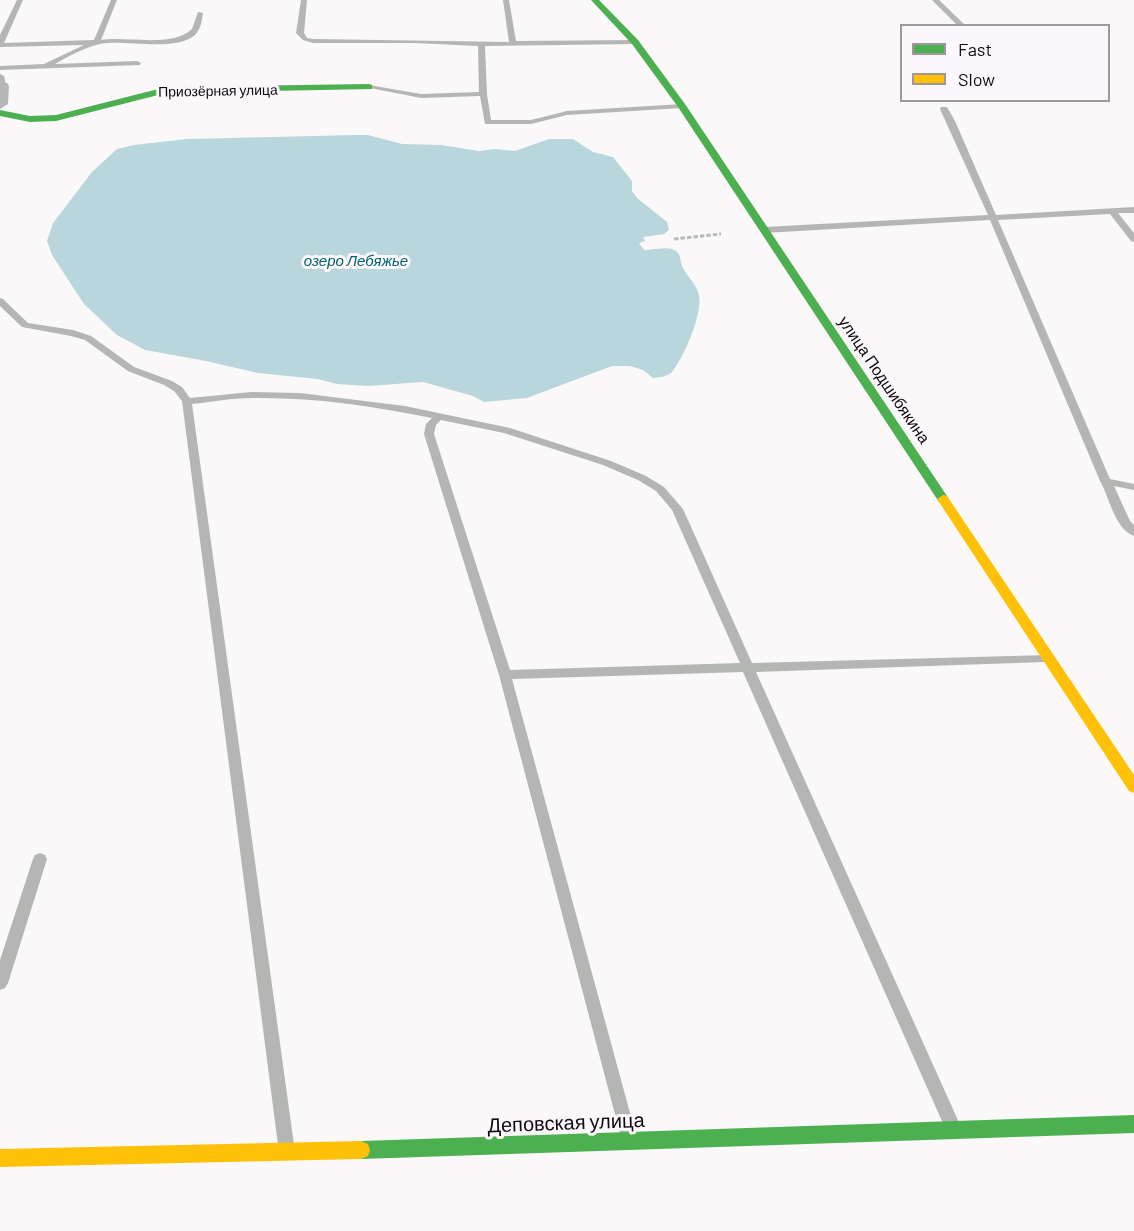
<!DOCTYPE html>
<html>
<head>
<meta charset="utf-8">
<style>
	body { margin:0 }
	#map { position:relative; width:1134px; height:1231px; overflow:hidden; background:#fbf8fa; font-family:Barlow,sans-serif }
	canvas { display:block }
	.legend { position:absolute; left:900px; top:24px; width:210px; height:78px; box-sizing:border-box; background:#fcf7fb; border:2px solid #9e989d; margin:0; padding:8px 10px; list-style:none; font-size:18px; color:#110911 }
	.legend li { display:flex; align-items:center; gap:12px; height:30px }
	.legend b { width:30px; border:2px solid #9e989d }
</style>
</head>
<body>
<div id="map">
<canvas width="1134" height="1231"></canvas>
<ul class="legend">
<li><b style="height:8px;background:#4caf50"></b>Fast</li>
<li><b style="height:8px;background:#ffc107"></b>Slow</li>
</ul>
</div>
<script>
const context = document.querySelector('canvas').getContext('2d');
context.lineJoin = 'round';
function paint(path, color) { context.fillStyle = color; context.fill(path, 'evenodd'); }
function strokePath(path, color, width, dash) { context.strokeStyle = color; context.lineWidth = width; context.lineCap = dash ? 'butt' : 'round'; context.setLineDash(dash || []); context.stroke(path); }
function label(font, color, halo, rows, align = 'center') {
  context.font = font + ' Barlow,sans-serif'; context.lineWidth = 6; context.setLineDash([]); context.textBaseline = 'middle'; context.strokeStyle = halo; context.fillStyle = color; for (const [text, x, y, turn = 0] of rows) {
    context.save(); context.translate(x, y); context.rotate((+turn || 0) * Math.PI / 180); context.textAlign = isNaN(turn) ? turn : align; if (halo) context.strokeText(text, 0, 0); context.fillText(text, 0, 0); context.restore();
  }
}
const water = new Path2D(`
	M355 135H368L402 144 441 145 479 151 495 149 515 151 549 139H573L593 152 613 157 632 181V191L637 198 667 222 669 230 664 234 643 237 645 241 639 243 644 250C653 250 664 247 672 249 682 252 680 262 683 268 688 278 697 284 699 296 703 313 683 360 671 373 666 377 659 377 653 378L643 370 630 366H612L527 398 484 402 473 396 423 382 368 386 337 384 317 379 258 373 206 361 145 350 117 335 84 304 52 255 47 241 53 223 92 172 117 149 134 145 187 139Z`);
const path = new Path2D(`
	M674 239 721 234`);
const lane = new Path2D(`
	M17 0H23L4 43 94 40 111 0H117L101 40C127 36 173 48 192 29L198 12 203 13C202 20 201 29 195 35 177 51 131 41 107 43 88 45 71 55 55 64L137 61 141 63 140 65 0 70V66L44 64 84 45 0 47V35Z
	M301 0H307L304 33 307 38 313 39 509 42 503 0H509L516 41 635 40 639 42 635 44 485 46 487 94 491 120H531L567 111 682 104 686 106 682 108 567 115 531 124H485L480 96 421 98 365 87 369 85 421 94 479 92 478 46 414 43H313L303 40 296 33Z
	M932 0H939L966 26H958Z
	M0 74 4 76 6 86 2 88H0Z
	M941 107H947L955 121 996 215 1134 207V213H1118L1134 233V242L1131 241 1110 214 998 220 1110 479 1134 484V490L1114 486 1130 521 1134 525V536C1114 528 1110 498 1100 481L990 220 764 233 760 230 764 227 988 215 940 109Z
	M0 298 3 299 28 323 73 330 91 336 134 367 172 381 182 387 190 398 251 392 300 393 405 406 510 428 611 461 646 476 664 487 683 509 752 663 1049 655 1051 658 1049 661 1045 662 756 672 957 1118 959 1123 957 1128 951 1131 945 1128 743 672 512 679 636 1135 634 1141 628 1143 622 1141 499 675 424 434 426 424 432 418C374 406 312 397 252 398 232 398 212 402 192 404L294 1145 292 1151 286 1153 280 1151 278 1145 182 401 174 391 164 385 128 371 85 340 71 336 22 327 0 306ZM441 420 504 433 603 465 638 480 656 491 672 510 740 663 510 670 434 434 436 425Z
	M40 853 45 855 47 859 8 983 5 988 0 990V960L33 859 35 855Z`);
const street = new Path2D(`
	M0 82 7 83 9 86 8 104 0 109Z`);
const fast = new Path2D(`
	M591 0H599L638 40 685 104 947 496 949 499 947 502H939L678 107 632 44Z
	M369 84 372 85V89L166 93 56 121 30 122 0 116V110L30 116 56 115 166 87Z
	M1134 1115V1133L361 1159 354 1156 352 1150 354 1144 361 1141Z`);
const slow = new Path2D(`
	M943 495 947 496 1134 775V793L1129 791 937 499Z
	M361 1141 368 1144 370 1150 368 1156 361 1159 0 1167V1149Z`);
const farStreetnames = [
	["Приозёрная улица",218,91,-1]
];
const farWaternames = [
	["озеро Лебяжье",356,261]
];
const streetNames = [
	["улица Подшибякина",884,380,56]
];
const nearStreetnames = [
	["Деповская улица",566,1123,-2]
];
paint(water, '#b8d6db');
strokePath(path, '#bab9b9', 3, [4.5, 2]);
paint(lane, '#b4b6b3');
paint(street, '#b4b6b3');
paint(fast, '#4caf50');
paint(slow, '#ffc107');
label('14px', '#110911', '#fcf7fb', farStreetnames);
label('italic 15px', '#02636c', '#fcf7fb', farWaternames);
label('16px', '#110911', '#fcf7fb', streetNames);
label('20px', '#110911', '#fcf7fb', nearStreetnames);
</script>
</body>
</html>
